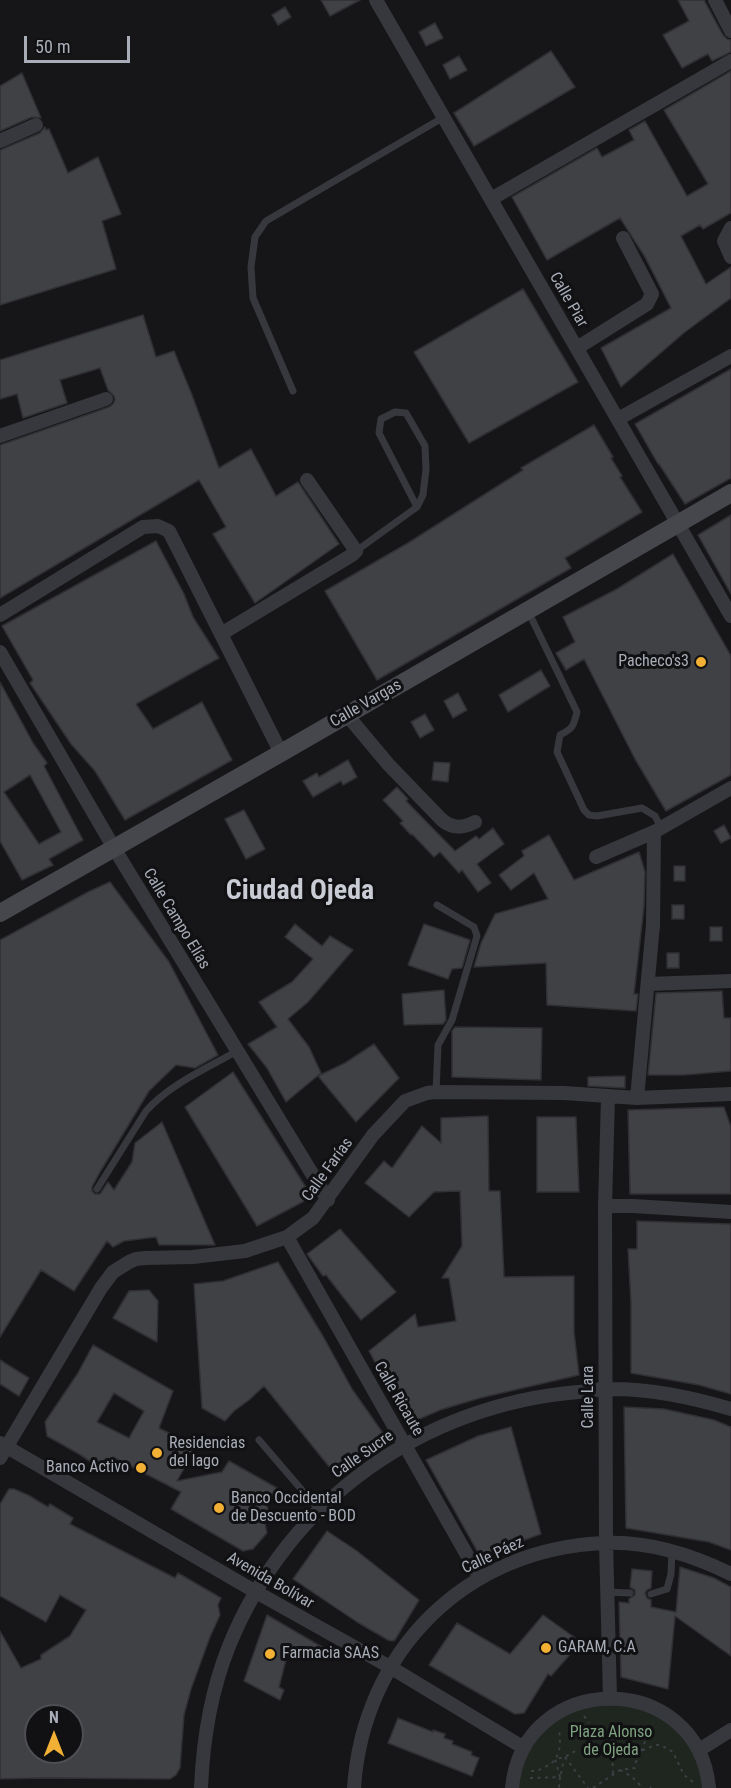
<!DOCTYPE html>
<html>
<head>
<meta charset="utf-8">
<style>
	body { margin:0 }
	#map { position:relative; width:731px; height:1788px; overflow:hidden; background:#161618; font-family:"Roboto Condensed",sans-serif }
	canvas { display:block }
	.north { position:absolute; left:24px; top:1704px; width:60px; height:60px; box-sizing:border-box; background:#111113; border:2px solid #4d4f55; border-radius:50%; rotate:0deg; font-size:16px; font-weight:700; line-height:24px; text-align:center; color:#a8adb8 }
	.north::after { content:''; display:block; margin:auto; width:21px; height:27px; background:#f2b134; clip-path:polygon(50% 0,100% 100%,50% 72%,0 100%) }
	.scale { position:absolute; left:24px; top:36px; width:106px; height:27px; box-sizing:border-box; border:3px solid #a8adb8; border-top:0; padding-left:8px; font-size:18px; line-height:21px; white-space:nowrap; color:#a8adb8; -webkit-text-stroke:4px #111113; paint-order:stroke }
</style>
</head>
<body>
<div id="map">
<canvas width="731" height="1788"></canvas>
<div class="north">N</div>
<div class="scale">50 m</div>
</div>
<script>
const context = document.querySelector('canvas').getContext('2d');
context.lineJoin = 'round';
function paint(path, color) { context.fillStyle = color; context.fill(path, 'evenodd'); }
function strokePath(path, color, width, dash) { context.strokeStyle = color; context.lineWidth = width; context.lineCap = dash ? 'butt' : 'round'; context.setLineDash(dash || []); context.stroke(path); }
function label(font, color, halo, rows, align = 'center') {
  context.font = font + ' "Roboto Condensed",sans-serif'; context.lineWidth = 6; context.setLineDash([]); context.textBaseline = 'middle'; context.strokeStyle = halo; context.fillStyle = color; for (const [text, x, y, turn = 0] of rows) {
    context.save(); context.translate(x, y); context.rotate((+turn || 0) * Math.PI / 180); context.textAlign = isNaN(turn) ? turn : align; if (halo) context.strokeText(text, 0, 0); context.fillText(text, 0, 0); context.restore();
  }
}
const green = new Path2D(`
	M632 1700 686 1732 709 1788H512L517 1763 560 1711Z`);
const building = new Path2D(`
	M321 0H360L330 16Z
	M678 0H704L723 35 727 39 731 40V52L712 61 708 54 682 68 663 35 689 21Z
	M285 7 291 17 278 25 272 15Z
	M435 23 443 38 426 46 419 32Z
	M551 51 575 87 474 146 454 113Z
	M459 56 467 70 450 79 443 65Z
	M731 71V213L703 229 700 225 681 236 706 284 731 267V298L685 332 621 387 601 348 671 308 645 257 620 218 547 260 512 197 597 148 602 157 634 140 629 130 645 121 687 196 708 184 664 110Z
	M22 73 41 118 32 117 0 131V86Z
	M45 127 46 130 49 129 68 173 98 157 121 214 102 221 116 269 0 305V150L40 133Z
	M523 289 578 382 469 443 414 352Z
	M143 315 156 357 174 351 192 395 219 468 251 449 276 496 298 482 339 544 255 603 213 534 226 527 199 480 0 598V445L109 407 113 404 115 400 114 396 108 390 100 368 60 380 67 403 23 418 17 394 0 399V360Z
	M731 369V478L685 504 659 464H658L635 424Z
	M594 425 613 457 611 458 622 476 620 477 642 512 565 558 571 568 377 680 325 591 408 543 523 470 521 468Z
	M731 515V594L698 535Z
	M156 541 184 594 193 617 219 658 136 704 153 729 202 702 232 760 125 820 95 771 71 744 30 683 33 680 2 626Z
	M673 554 731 656V775L666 811 635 759 584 659 566 670 556 653 575 642 563 617 617 589Z
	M541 670 550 686 508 712 499 695Z
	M0 682 33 743 47 763 44 766 83 840 49 859 53 865 22 880 0 841ZM30 775 61 832 39 844 4 792Z
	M458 693 467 710 453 718 444 701Z
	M425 714 434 730 420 738 411 722Z
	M348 760 357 777 343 785 341 781 313 797 303 781 317 773 319 777Z
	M434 762 450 763 448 782 432 780Z
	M397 787 408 799 406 801 455 851 476 836 479 839 493 828 504 844 477 864 491 883 478 892 462 870 459 873 440 852 434 857 412 834 411 835 400 823 403 821 383 800Z
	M244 810 265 849 246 859 225 819Z
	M724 825 731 838 721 843 714 831Z
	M549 835 574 880 639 852 645 872 644 906 634 994H638L636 1011 547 1005 546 963 474 967 481 943 495 914 548 899 534 873 511 890 499 875 524 856 522 851Z
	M674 866H685V881H674Z
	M110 882 169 962 218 1055 195 1068 176 1065 149 1091 100 1172 92 1187V1191L95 1194H100L108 1182 114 1190 132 1162 135 1143 162 1122 215 1245H159L156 1237 124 1241 113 1247 107 1241 74 1291 41 1270 0 1337V940L88 892Z
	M672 905H684V919H672Z
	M295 924 322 946 330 936 353 950 308 1002 288 1019 309 1047 321 1073 286 1102 267 1068 248 1044 277 1027 259 1002 292 982 313 959 285 937Z
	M424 924 470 940 462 968 452 969 448 979 408 965Z
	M710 927H722V941H710Z
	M667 953H679V968H667Z
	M444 990 446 1020 443 1024 404 1025 402 994Z
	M722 991 724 1018H731V1071L684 1075H648L656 993Z
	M455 1027 542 1028 541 1080 452 1077V1031Z
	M374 1044 399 1078 356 1122 318 1076 345 1063Z
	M233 1072 312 1197 257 1226 185 1107Z
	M625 1076V1088L588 1086V1077Z
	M724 1107 731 1127V1194H630L628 1110Z
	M488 1116 489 1191H500L504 1277 574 1276V1332L579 1375 480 1398 440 1410 408 1424 369 1351 415 1314 418 1327 456 1321 449 1278H442L462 1246 460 1191 434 1192 409 1217 365 1183 384 1161 392 1168 422 1126 441 1143V1118Z
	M537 1117H576L579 1192H537Z
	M637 1221 731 1224V1394L699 1385 631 1373V1303L628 1249H637Z
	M340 1229 396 1292 361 1320 326 1275 323 1276 307 1254Z
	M278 1262 324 1338 352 1389 385 1436 335 1474 264 1386 249 1400 234 1411 225 1421 202 1408 194 1284 223 1281Z
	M149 1290 158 1301 157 1342 113 1318 129 1291Z
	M93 1345 173 1391 159 1428 196 1447 177 1481 222 1472 229 1461 277 1488 267 1506 270 1518 264 1519 267 1533 253 1549 243 1551 171 1509 181 1492 113 1457 105 1471 79 1454 47 1436 45 1422 78 1373ZM114 1393 144 1411 129 1438 97 1422Z
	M0 1360 29 1378 19 1396 0 1384Z
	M624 1407 664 1409 714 1420 731 1427V1550L709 1542 626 1528Z
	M511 1427 541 1534 480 1556 426 1460 478 1436Z
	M9 1489H14L28 1495 48 1507 50 1504 73 1518 70 1524 175 1578 178 1573 221 1598 218 1605 220 1615 210 1637 191 1689 184 1715 180 1768 176 1775 170 1779 43 1778 0 1779V1631L21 1668 41 1659V1655L70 1636 86 1610 60 1595 46 1622 0 1596V1504ZM36 1716H72V1752H36Z
	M327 1531 357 1551 419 1600 395 1640 392 1641 388 1640 357 1622 293 1579Z
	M680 1567 714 1578 731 1587V1656L675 1616 668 1689 621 1677 619 1602 629 1603V1599L635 1595V1590L630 1587 632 1569 652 1571 651 1588 647 1590 645 1593 647 1598 651 1600V1607L676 1612Z
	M267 1615 322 1647 314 1660 289 1648 279 1687 284 1690 280 1700 244 1681Z
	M543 1615 581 1642 551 1676 548 1674 524 1713 515 1714 429 1665 457 1623 510 1654Z
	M398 1718 433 1732V1730L445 1734 444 1738 453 1741 452 1744 472 1752 471 1755 479 1758 472 1776 388 1743Z`);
const path = new Path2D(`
	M584 1716 589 1723
	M612 1748 613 1774
	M641 1751 653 1723
	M565 1757 588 1788
	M620 1770 631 1776 643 1788
	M531 1771C537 1771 539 1770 545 1767 561 1760 561 1745 559 1729
	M561 1774 564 1759
	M560 1777 555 1759 565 1757 579 1749
	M530 1778 560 1777 559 1788
	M593 1788 620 1770 635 1768 637 1756 641 1751 655 1745H661L673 1752 684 1775 693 1782
	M650 1788 651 1787`);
const lane = new Path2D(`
	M293 391 253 298 251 267 255 237 266 221 444 117
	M356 551 417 507 423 495 426 469 425 446 406 413 395 412 381 419 379 433 417 507
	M528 611 577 712C573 726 574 728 560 735L557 752 584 810 589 815 597 816 642 808 655 816 661 828
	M436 1092 438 1045 452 1020 477 936 474 927 437 905
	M97 1189 146 1111C170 1084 206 1069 237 1051
	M259 1440 319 1510
	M606 1592 630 1593
	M651 1594 667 1589 671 1574 672 1551`);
const street = new Path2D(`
	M376 0 731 616
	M715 0 731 31
	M0 141 36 125
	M491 199 731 61
	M731 228 724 241 731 257
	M577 348 647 304 652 294 623 238
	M618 419 731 356
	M0 436 106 399
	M0 615 143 527 158 526 169 531 281 753
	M221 634 352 555 356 551 307 480
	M0 652 114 848 328 1200
	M347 715 388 764 442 820C453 829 463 828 475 822
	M596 857 654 832 731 788
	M648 984 731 981
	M608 1097 605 1206 606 1543 610 1697
	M637 1098 653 925 654 832
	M605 1206H633L731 1212
	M287 1237 480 1578
	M0 1443 256 1592 390 1667 524 1748
	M0 1458 101 1288 113 1272 129 1262 136 1259 145 1258 193 1257 245 1251 287 1237 313 1218 373 1135 405 1101 427 1093 436 1092 564 1093 637 1098 731 1094
	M699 1750 731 1730
	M201 1788C203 1739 211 1691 229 1646 288 1500 423 1405 578 1392 587 1391 597 1389 606 1389 647 1388 691 1397 731 1409
	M354 1788C363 1651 466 1548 605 1543 649 1541 692 1555 731 1574
	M512 1788C523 1669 698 1669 709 1788`);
const secondary = new Path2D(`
	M0 913 281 753 731 493`);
const markers = [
	[701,662,6,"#f2b134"],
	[157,1453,6,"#f2b134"],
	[141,1468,6,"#f2b134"],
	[219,1508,6,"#f2b134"],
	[546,1648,6,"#f2b134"],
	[270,1654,6,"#f2b134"]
];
const streetNames = [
	["Calle Piar",568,300,60],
	["Calle Vargas",366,704,-30],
	["Calle Campo Elías",176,919,59],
	["Calle Farías",328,1170,-54],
	["Calle Lara",589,1397,-90],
	["Calle Ricaute",398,1399,60],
	["Calle Sucre",363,1455,-35],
	["Calle Páez",493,1556,-25],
	["Avenida Bolívar",270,1581,30]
];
const poiNames = [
	["Pacheco's3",689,662,"right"],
	["Residencias",169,1444],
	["del lago",169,1462],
	["Banco Activo",129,1468,"right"],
	["Banco Occidental",231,1499],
	["de Descuento - BOD",231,1517],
	["GARAM, C.A",558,1648],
	["Farmacia SAAS",282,1654]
];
const parkNames = [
	["Plaza Alonso",611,1733],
	["de Ojeda",611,1751]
];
const townNames = [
	["Ciudad Ojeda",300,892]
];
paint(green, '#1e261f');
paint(building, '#404145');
strokePath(building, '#303034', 1.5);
strokePath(path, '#3d3f44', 2, [3, 4.5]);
strokePath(lane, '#37383d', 7);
strokePath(street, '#37383d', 14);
strokePath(secondary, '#45474d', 18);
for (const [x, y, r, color] of markers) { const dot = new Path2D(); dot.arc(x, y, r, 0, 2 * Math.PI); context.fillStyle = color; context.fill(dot); strokePath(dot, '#111113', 2); }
label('16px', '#a8adb8', '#111113', streetNames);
label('16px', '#a8adb8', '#111113', poiNames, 'left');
label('16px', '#7fa381', '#111113', parkNames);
label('bold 28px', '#c9ccd4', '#111113', townNames);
</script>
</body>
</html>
